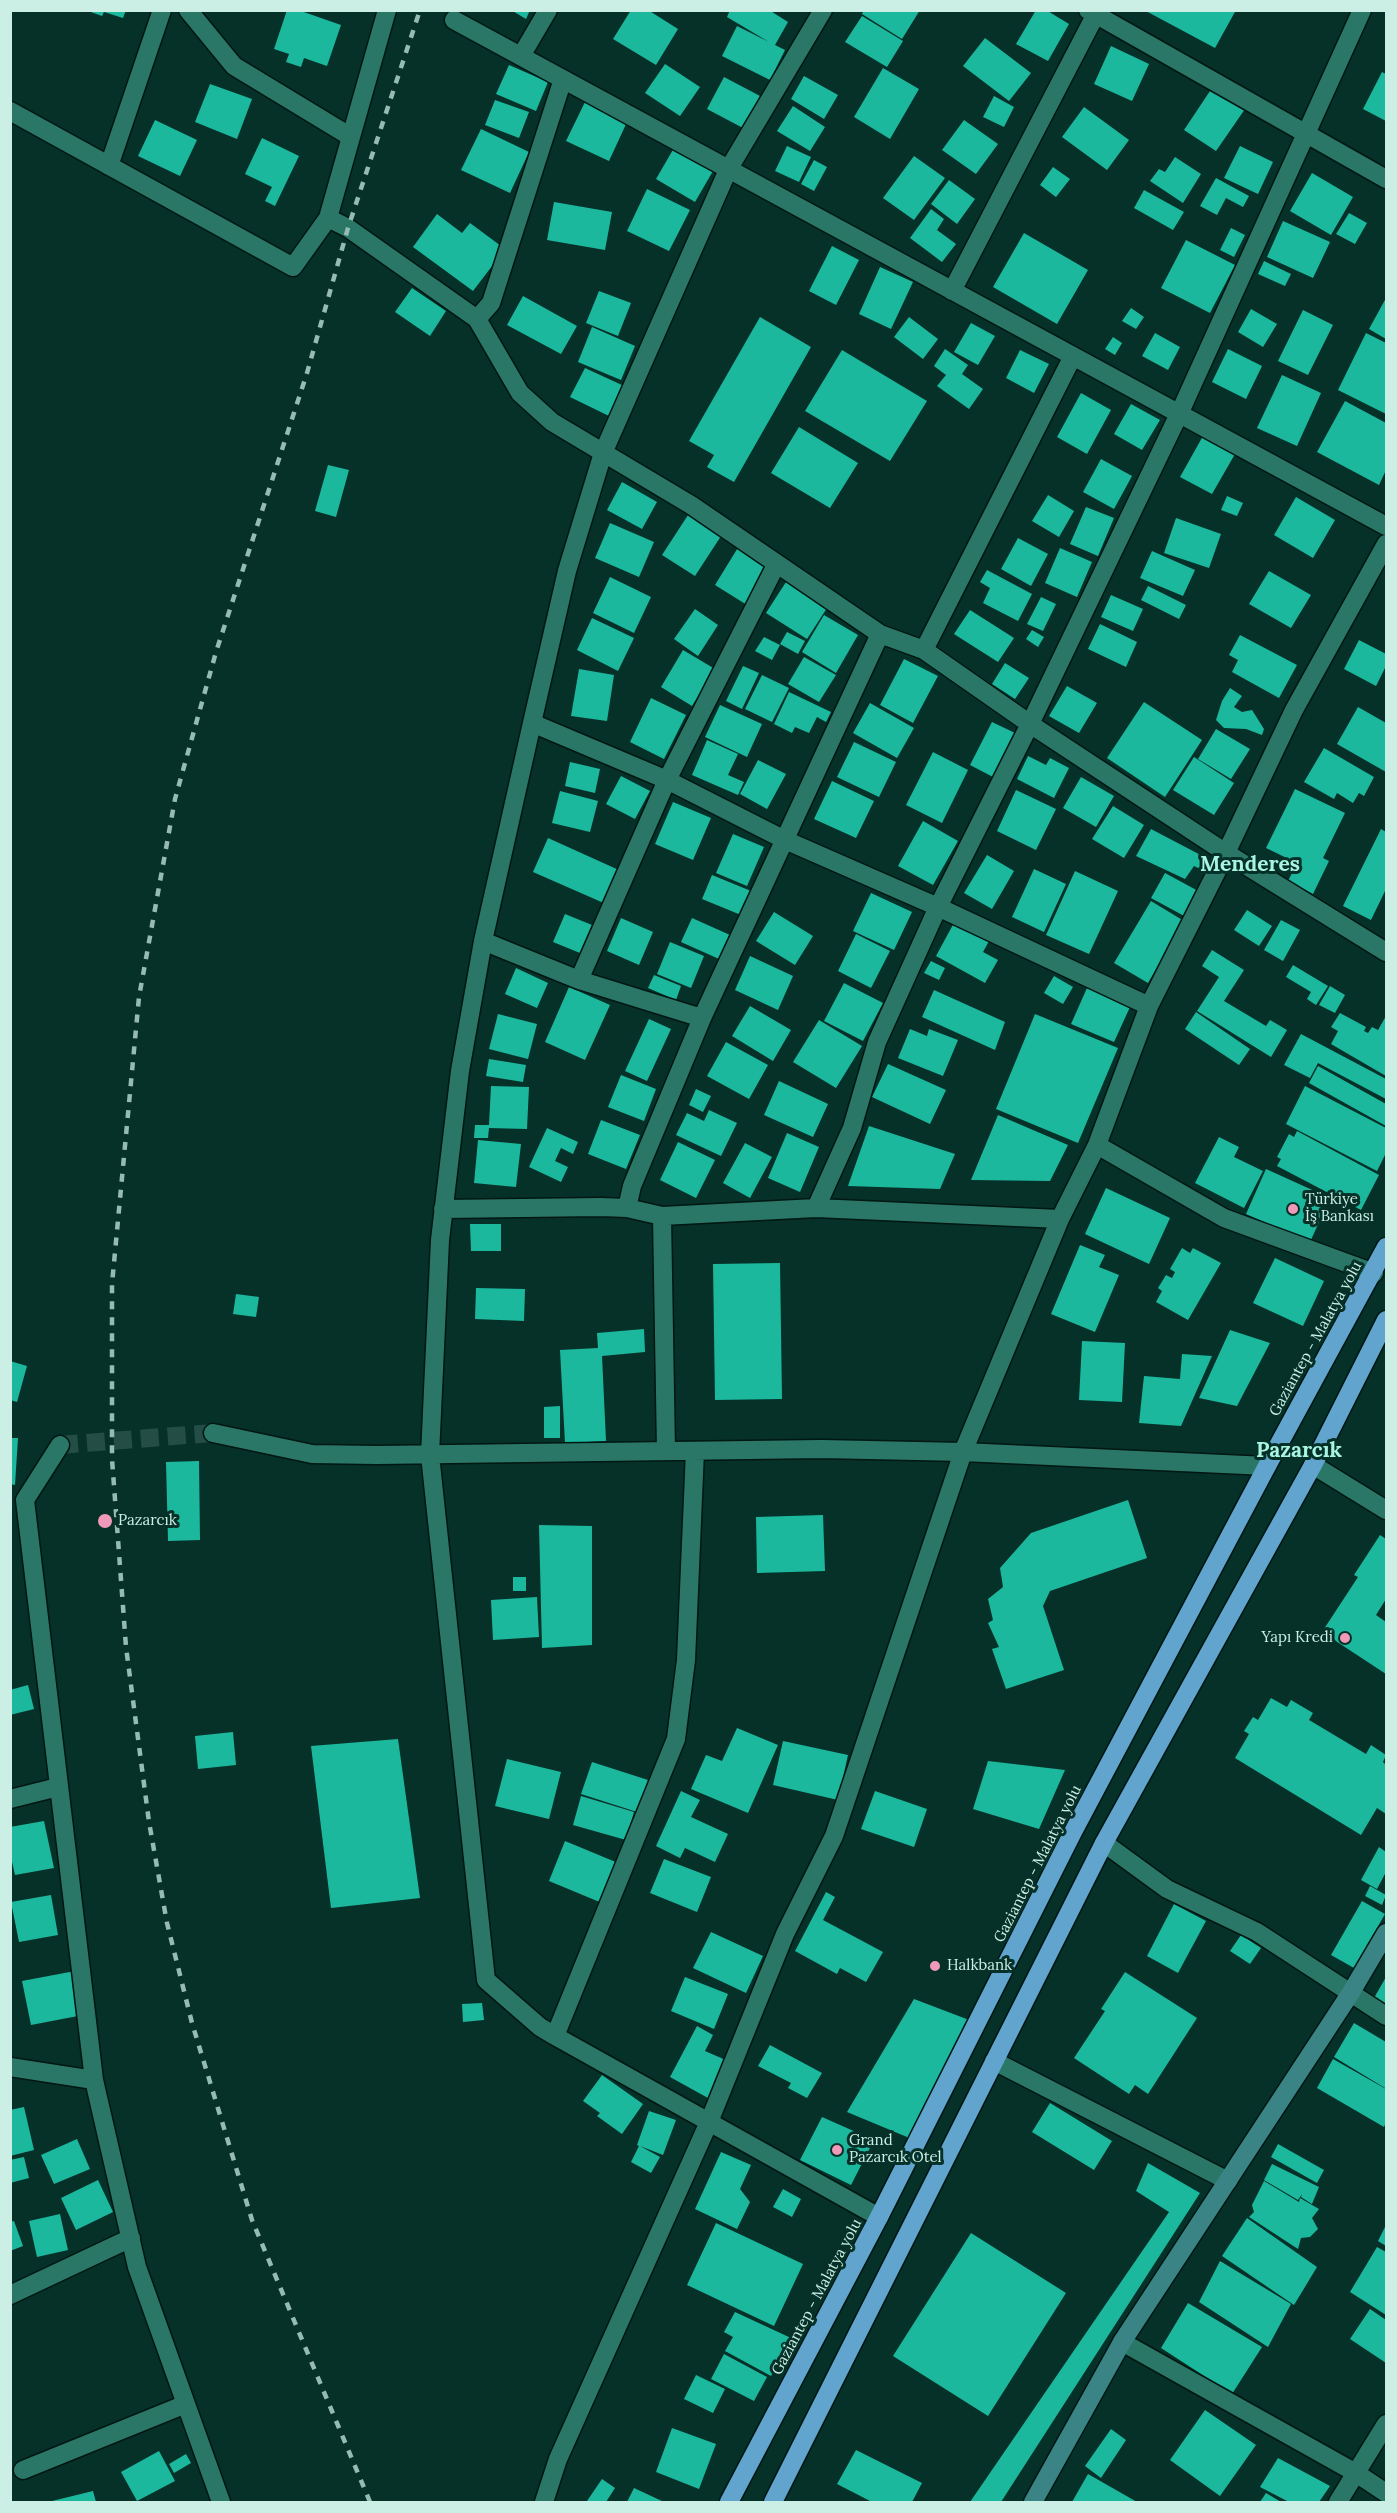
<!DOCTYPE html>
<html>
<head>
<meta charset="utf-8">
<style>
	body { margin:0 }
	#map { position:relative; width:1397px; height:2513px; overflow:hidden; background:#063129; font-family:Lora,serif }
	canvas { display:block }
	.frame { position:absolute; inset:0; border:12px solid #cbefe5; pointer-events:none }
</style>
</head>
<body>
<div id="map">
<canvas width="1397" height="2513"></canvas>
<div class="frame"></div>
</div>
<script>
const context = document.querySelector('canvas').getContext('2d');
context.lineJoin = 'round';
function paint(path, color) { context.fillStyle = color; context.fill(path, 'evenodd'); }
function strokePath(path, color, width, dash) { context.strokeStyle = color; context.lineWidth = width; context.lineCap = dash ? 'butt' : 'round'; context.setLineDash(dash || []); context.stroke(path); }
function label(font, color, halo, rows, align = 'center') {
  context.font = font + ' Lora,serif'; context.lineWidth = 6; context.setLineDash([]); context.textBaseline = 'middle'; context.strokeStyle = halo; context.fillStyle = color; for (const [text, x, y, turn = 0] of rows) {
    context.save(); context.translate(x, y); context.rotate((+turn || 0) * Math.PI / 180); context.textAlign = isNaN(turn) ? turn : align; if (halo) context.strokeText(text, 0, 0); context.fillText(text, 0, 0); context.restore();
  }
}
const building = new Path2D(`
	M126 10 123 18 104 12 102 16 88 11Z
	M287 10H298L341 25 327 66 304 58 301 67 286 62 289 54 274 49Z
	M511 10H530L526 19Z
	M631 10H648L678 29 656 65 613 39Z
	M730 10H769L788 22 775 45 785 50 770 80 722 56 737 26 769 42 727 17Z
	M864 10H920L902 39 862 14Z
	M1036 10H1046L1069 24 1048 61 1016 44Z
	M1144 10H1236L1215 48Z
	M862 16 903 41 887 67 845 42Z
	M985 38 1031 73 1009 101 963 66Z
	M1111 46 1149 64 1132 101 1094 84Z
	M665 64 700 87 680 116 645 93Z
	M509 65 548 82 536 111 496 94Z
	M883 68 919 89 890 139 854 117Z
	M1382 72 1386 74V121L1363 109Z
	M804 76 838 95 824 119 791 99Z
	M724 77 760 96 743 128 707 109Z
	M210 84 252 99 237 139 195 122Z
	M1212 88 1245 109 1216 151 1184 130Z
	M994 96 1014 107 1004 127 983 117Z
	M495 100 529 112 519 138 485 125Z
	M585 102 627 122 609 161 566 141Z
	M793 106 825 127 810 151 777 131Z
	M1084 107 1129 140 1107 170 1062 137Z
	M155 120 197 140 180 176 138 156Z
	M964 120 998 144 976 174 942 150Z
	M481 129 529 152 510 193 461 170Z
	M262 138 299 156 275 206 265 201 272 187 245 174Z
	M787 146 811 157 799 182 775 171Z
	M1240 146 1273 162 1258 194 1224 178Z
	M674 148 713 171 695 202 656 179Z
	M914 156 945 178 914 220 883 198Z
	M1175 157 1201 174 1183 203 1150 181 1159 169 1165 172Z
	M814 160 827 167 814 191 801 184Z
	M1053 167 1070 179 1056 197 1040 185Z
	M1312 173 1353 197 1331 235 1290 211Z
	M1216 178 1249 196 1243 207 1226 198 1217 215 1200 206Z
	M949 180 975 199 957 224 931 204Z
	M647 189 690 210 669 251 627 231Z
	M1144 190 1184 212 1173 230 1134 208Z
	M554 202 612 212 605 250 547 240Z
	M931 209 944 219 937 230 956 244 942 262 910 238Z
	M1349 213 1367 223 1355 244 1336 234Z
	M437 214 462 233 470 223 505 249 473 291 413 247Z
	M1283 221 1330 242 1313 278 1267 257Z
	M1231 228 1245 235 1234 257 1220 250Z
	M1024 233 1088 270 1057 324 993 287Z
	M1186 240 1235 265 1210 313 1161 288Z
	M832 246 859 260 836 305 809 291Z
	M1264 261 1291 274 1285 286 1258 274Z
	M880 267 913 282 891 329 859 314Z
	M412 288 446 311 430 336 395 312Z
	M599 291 631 303 618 336 586 323Z
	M523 296 577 326 561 354 507 325Z
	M1386 298V339L1369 329Z
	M1131 308 1144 317 1136 329 1122 321Z
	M1251 309 1277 324 1263 347 1238 332Z
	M1303 310 1333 325 1308 375 1278 361Z
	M760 317 811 347 734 482 707 467 714 455 689 441Z
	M909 317 938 339 923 359 894 337Z
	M971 323 995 336 978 365 954 352Z
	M592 327 635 346 621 380 578 362Z
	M1155 333 1180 347 1168 370 1142 356Z
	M1366 333 1386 343V414L1338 390Z
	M1113 337 1122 343 1115 355 1105 349Z
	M945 349 968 365 962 374 983 389 969 409 937 386 946 375 934 366Z
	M1228 349 1262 366 1246 399 1212 382Z
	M842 350 927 401 890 461 805 411Z
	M1020 350 1049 364 1034 393 1006 378Z
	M585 368 624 386 609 416 570 397Z
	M1282 375 1321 393 1297 446 1257 428Z
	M1081 393 1111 410 1087 454 1057 437Z
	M1345 401 1386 423V470L1379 485 1317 452Z
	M1131 404 1160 420 1142 450 1114 434Z
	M799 427 858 463 830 508 771 473Z
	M1203 436 1235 454 1212 494 1180 477Z
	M1101 459 1132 476 1114 509 1083 492Z
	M328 465 349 470 336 517 315 511Z
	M622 482 657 502 642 529 607 510Z
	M1048 495 1074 511 1059 537 1032 521Z
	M1227 496 1243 503 1237 516 1221 510Z
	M1296 497 1335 520 1313 558 1274 535Z
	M1086 507 1114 518 1098 556 1070 544Z
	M690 512 723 533 695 576 662 555Z
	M1176 518 1221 534 1209 568 1164 553Z
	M610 523 654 542 639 577 595 558Z
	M1018 538 1048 554 1031 586 1001 569Z
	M739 546 771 566 747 605 715 585Z
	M1060 548 1092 562 1077 597 1045 583Z
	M1152 551 1195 570 1183 596 1140 578Z
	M987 570 1032 594 1018 621 983 603 990 588 980 582Z
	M1269 571 1311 595 1291 628 1249 604Z
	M610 577 651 597 634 633 593 613Z
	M786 582 827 608 807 639 766 613Z
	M1148 586 1186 605 1179 619 1141 600Z
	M1111 595 1143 609 1133 631 1101 617Z
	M1041 597 1056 604 1043 631 1027 624Z
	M695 609 718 625 698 656 674 639Z
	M970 610 1014 638 998 662 954 634Z
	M824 615 858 635 836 673 802 652Z
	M592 618 634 638 618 671 577 650Z
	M1100 624 1137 642 1126 667 1088 649Z
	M1032 630 1044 637 1038 647 1026 639Z
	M787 632 805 641 798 654 780 644Z
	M1240 635 1297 665 1279 698 1232 672 1238 660 1229 655Z
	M764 637 780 645 772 660 755 651Z
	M1359 640 1386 654V666L1376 686 1344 669Z
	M683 650 715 669 692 706 661 687Z
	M804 657 836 675 819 702 788 684Z
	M904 659 938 676 913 723 880 705Z
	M1005 663 1029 678 1015 699 992 684Z
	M743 666 759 673 742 709 726 701Z
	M579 669 614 675 607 721 571 716Z
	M762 675 789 688 772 722 745 709Z
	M1067 686 1097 703 1079 733 1049 716Z
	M1230 688 1242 696 1234 707 1242 712 1252 710 1264 729 1262 735 1246 729 1224 728 1216 720 1222 701Z
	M789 692 831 712 826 722 817 717 809 733 795 727 792 733 774 724Z
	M651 698 686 715 664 759 630 742Z
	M1144 702 1202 740 1165 797 1107 758Z
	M870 703 914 728 897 758 853 733Z
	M720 705 762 724 747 757 705 737Z
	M1358 707 1386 723V772L1337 744Z
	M992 722 1015 733 993 777 970 765Z
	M1216 729 1250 749 1231 779 1198 759Z
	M707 740 738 754 728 775 744 782 738 795 692 775Z
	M854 742 896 762 879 797 837 777Z
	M1324 748 1374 777 1364 796 1359 793 1353 803 1337 793 1334 799 1304 782Z
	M933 752 968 770 942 823 906 805Z
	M1028 756 1046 765 1050 758 1069 768 1054 798 1017 779Z
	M1194 757 1234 783 1214 815 1173 790Z
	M758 760 786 774 767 809 740 794Z
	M570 762 600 769 595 793 565 786Z
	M621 776 650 791 635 819 606 804Z
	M1081 777 1114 796 1096 827 1063 808Z
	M832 781 874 801 856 838 814 819Z
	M1295 789 1345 813 1323 858 1329 861 1313 894 1288 881 1297 863 1266 848Z
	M1016 790 1056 809 1036 850 997 831Z
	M560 791 598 801 590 832 552 823Z
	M673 802 711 818 693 860 655 844Z
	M1113 806 1144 825 1124 858 1092 839Z
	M923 821 958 841 933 885 898 866Z
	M1151 829 1212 861 1206 872 1194 866 1185 879 1136 856Z
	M1381 829 1386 832V889L1371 920 1343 906Z
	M733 834 764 847 747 886 716 873Z
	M548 838 621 871 606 904 533 872Z
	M987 855 1014 871 992 909 964 893Z
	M1034 869 1066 884 1044 932 1012 917Z
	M1075 871 1118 891 1089 954 1046 935Z
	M1165 873 1200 892 1186 917 1151 898Z
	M712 875 751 891 741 915 702 899Z
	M871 893 912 912 894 950 853 931Z
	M1151 901 1184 921 1148 983 1114 963Z
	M1247 910 1272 926 1259 946 1234 930Z
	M774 912 813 936 795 965 756 941Z
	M565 914 592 925 580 953 553 942Z
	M621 918 653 932 639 965 607 951Z
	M692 918 730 935 719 959 681 942Z
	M1281 920 1300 930 1283 961 1264 950Z
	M955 921 989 941 983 952 998 960 985 983 936 956Z
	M856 934 890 951 871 988 838 971Z
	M670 942 704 956 691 988 657 974Z
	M1212 950 1244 970 1224 1001 1266 1026 1270 1020 1287 1030 1271 1057 1197 1011 1219 977 1202 966Z
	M750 956 793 976 778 1010 735 990Z
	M931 961 945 968 939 980 924 973Z
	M1293 965 1328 986 1316 1005 1307 999 1311 992 1286 977Z
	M516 968 548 983 537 1008 505 994Z
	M654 975 681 986 676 1000 648 988Z
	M1054 976 1073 987 1063 1004 1044 993Z
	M844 983 883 1003 863 1041 824 1021Z
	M1330 986 1345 995 1335 1013 1319 1005Z
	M569 987 610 1005 585 1060 545 1042Z
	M1087 988 1130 1007 1114 1042 1071 1024Z
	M934 990 1005 1022 995 1050 922 1017Z
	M750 1006 791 1030 773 1061 732 1036Z
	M1196 1012 1250 1049 1239 1065 1185 1029Z
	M1340 1013 1366 1027 1364 1031 1368 1033 1372 1027 1378 1030 1386 1016V1076L1331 1044 1338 1031 1331 1027Z
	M498 1014 537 1024 528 1059 489 1049Z
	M1035 1014 1118 1048 1078 1143 996 1109Z
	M649 1019 671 1029 647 1081 625 1071Z
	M819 1020 862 1046 836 1088 793 1062Z
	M910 1029 927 1036 929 1029 958 1040 943 1076 898 1058Z
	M1301 1034 1386 1079V1099L1318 1063 1310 1078 1284 1065Z
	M726 1042 768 1065 749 1099 707 1076Z
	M489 1059 526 1065 523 1082 486 1076Z
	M888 1064 946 1090 930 1124 872 1097Z
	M1318 1066 1386 1104V1126L1309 1083Z
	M621 1075 656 1089 644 1121 608 1107Z
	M779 1081 828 1104 813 1137 764 1115Z
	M491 1086 529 1087 527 1129 489 1128 488 1138H474L475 1125H489Z
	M1305 1086 1386 1128V1153L1377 1171 1286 1124Z
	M696 1089 711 1096 703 1112 689 1105Z
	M709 1110 737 1123 721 1156 676 1135 687 1113 704 1121Z
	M998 1115 1068 1145 1050 1181 971 1180Z
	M601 1120 640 1135 626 1169 588 1154Z
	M869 1126 955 1154 940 1189 848 1186Z
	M547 1128 578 1142 573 1154 561 1148 555 1161 568 1167 561 1182 529 1167Z
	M1297 1131 1379 1175 1361 1210 1277 1166 1281 1159 1277 1157 1289 1134 1294 1137Z
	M787 1133 819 1147 800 1192 768 1178Z
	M1219 1137 1239 1147 1234 1157 1263 1171 1244 1208 1195 1183Z
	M478 1140 521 1144 516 1187 474 1183Z
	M678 1142 715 1160 696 1198 660 1180Z
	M745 1143 772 1157 750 1198 723 1183Z
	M1266 1169 1330 1198 1310 1242 1246 1214Z
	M1106 1188 1170 1218 1149 1264 1085 1234Z
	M470 1224H501V1251H471Z
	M1080 1245 1105 1255 1099 1267 1119 1275 1095 1332 1051 1314Z
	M1182 1248 1190 1253 1193 1248 1221 1263 1188 1320 1156 1302 1162 1291 1158 1288 1166 1275 1172 1278 1175 1272 1170 1269Z
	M1275 1258 1324 1281 1303 1326 1253 1303Z
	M780 1263 782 1399 715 1400 713 1264Z
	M476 1288 525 1289 524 1321 475 1319Z
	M236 1294 259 1297 256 1317 233 1314Z
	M644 1329 645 1352 602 1356 606 1441 565 1443 560 1350 598 1348 597 1333Z
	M1230 1330 1270 1343 1237 1406 1199 1398Z
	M1082 1341 1125 1343 1122 1402 1079 1400Z
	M1182 1354 1212 1356 1181 1426 1139 1423 1144 1376 1180 1379Z
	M10 1361 27 1366 17 1402 10 1400Z
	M560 1406V1438H544V1407Z
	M10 1438H18L15 1485 10 1484Z
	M199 1461 200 1540 168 1541 166 1462Z
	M1128 1500 1147 1558 1050 1591 1043 1606 1064 1670 1006 1689 992 1649 999 1647 988 1623 993 1620 988 1599 1003 1587 1000 1568 1031 1533Z
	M823 1515 825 1571 757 1573 756 1517Z
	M539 1525 592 1526V1645L542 1648Z
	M1380 1535 1386 1539V1599L1376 1615 1386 1622V1674L1322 1632 1358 1577 1354 1575Z
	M513 1577H526V1591H513Z
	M537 1597 539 1637 493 1640 491 1600Z
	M28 1685 34 1709 10 1715V1690Z
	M1271 1698 1287 1707 1291 1700 1313 1713 1309 1720 1366 1754 1371 1745 1386 1755 1383 1762 1386 1765V1814L1377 1808 1361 1835 1235 1758 1249 1734 1244 1731 1253 1717 1258 1720Z
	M737 1728 778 1745 748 1813 691 1789 706 1755 722 1761Z
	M233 1732 236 1765 198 1769 195 1736Z
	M398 1739 420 1898 331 1908 311 1746Z
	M783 1741 848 1755 838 1800 773 1785Z
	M507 1759 561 1772 549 1819 495 1806Z
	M988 1761 1065 1770 1039 1829 973 1809Z
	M592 1762 648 1780 637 1812 581 1794Z
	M681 1791 700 1800 691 1817 728 1834 715 1862 685 1848 680 1858 656 1846Z
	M875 1791 927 1809 914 1847 861 1829Z
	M581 1796 634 1812 626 1840 573 1825Z
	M44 1821 54 1868 15 1875 10 1853V1827Z
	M565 1841 618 1863 602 1903 549 1881Z
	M1379 1847 1386 1852V1872L1377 1889 1361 1880Z
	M664 1859 711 1877 697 1912 650 1893Z
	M1370 1886 1386 1895 1382 1905 1365 1896Z
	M826 1892 835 1897 823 1920 883 1952 866 1982 840 1968 837 1974 795 1951Z
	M51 1895 58 1935 19 1942 11 1902Z
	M1362 1901 1385 1914 1354 1968 1331 1955Z
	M1174 1904 1206 1921 1178 1973 1147 1956Z
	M711 1932 763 1956 746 1993 693 1968Z
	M1241 1935 1261 1948 1250 1964 1230 1951Z
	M75 1971 83 2015 31 2025 22 1981Z
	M1125 1972 1197 2018 1148 2094 1135 2085 1129 2094 1074 2058 1105 2011 1101 2009Z
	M685 1977 728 1994 714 2029 671 2011Z
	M1386 1977V2006L1374 1998Z
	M914 1999 977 2023 914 2147 907 2137 847 2112Z
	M482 2003 484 2020 463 2022 462 2004Z
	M1354 2023 1386 2042 1385 2088 1334 2057Z
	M697 2026 713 2035 705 2051 728 2061 708 2098 670 2077Z
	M770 2045 822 2073 807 2098 788 2088 791 2083 758 2066Z
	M1333 2059 1386 2089V2122L1384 2127 1317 2088Z
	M602 2075 643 2104 622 2134 597 2116 600 2113 583 2101Z
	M1050 2103 1112 2141 1094 2170 1032 2132Z
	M24 2107 34 2150 10 2156V2110Z
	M649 2111 676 2120 663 2155 640 2146 660 2157 651 2173 631 2162 639 2146 637 2145Z
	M822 2117 874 2140 851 2185 800 2160Z
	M77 2139 90 2169 54 2184 41 2155Z
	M1278 2144 1324 2170 1317 2183 1271 2157Z
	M721 2152 751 2165 740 2189 750 2202 737 2229 695 2209Z
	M24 2157 29 2178 10 2183V2160Z
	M1148 2163 1200 2193 1001 2502H970L1169 2212 1136 2191Z
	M1272 2164 1319 2187 1312 2204 1301 2197 1302 2194 1298 2200 1264 2180Z
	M98 2180 113 2212 76 2230 61 2198Z
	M1264 2181 1299 2202 1300 2198 1319 2209 1312 2218 1318 2229 1310 2237 1301 2238 1298 2249 1249 2217 1254 2212 1252 2205Z
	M783 2189 801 2199 792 2217 773 2207Z
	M60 2214 68 2250 37 2257 29 2221Z
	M1247 2218 1317 2267 1294 2305 1222 2256Z
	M14 2221 23 2246 10 2251V2222Z
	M716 2223 803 2264 774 2326 687 2285Z
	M1386 2225V2246L1378 2241Z
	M971 2233 1066 2293 988 2416 893 2356Z
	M1377 2247 1386 2252V2315L1350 2292Z
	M1220 2261 1291 2304 1268 2347 1199 2302Z
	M1188 2303 1262 2347 1232 2394 1161 2348Z
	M1370 2309 1386 2320V2363L1350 2339Z
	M735 2312 791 2338 771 2376 725 2351 733 2337 724 2332Z
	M724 2354 767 2377 754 2401 711 2379Z
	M696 2375 725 2389 713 2413 684 2399Z
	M1205 2410 1256 2445 1220 2496 1170 2460Z
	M672 2428 716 2444 699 2489 656 2472Z
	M1111 2429 1126 2440 1101 2478 1085 2466Z
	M856 2450 922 2483 912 2502H872L837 2484Z
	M159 2451 175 2481 137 2501 121 2472Z
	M186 2454 191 2463 174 2473 169 2464Z
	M1278 2458 1330 2486 1319 2502H1289L1260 2487Z
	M1088 2474 1137 2502H1072Z
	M602 2479 615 2488 606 2502H590L587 2501Z
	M634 2488 664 2502H627Z
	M93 2491 96 2502H48Z
	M1266 2493 1281 2502H1260Z`);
const streetTunnel = new Path2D(`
	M60 1445 213 1433`);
const street = new Path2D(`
	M188 10 234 66 351 137
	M387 10 328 218 348 228 477 319 520 393 552 422 691 505 880 634 924 650 1030 724 1226 853 1386 952
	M823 10 728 170 603 453 567 571 532 723 483 941 460 1071 440 1240 430 1455 486 1980 540 2027 555 2036 879 2217
	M1088 10 1386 179
	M454 20 1386 526
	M521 56 548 10
	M10 111 293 267 328 218
	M109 166 162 10
	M952 291 1098 10
	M477 319 491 303 563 79
	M924 650 1073 356
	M532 723 667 780 785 840 938 907 1149 1006
	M483 941 579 980 702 1018
	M579 980 667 780 776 565
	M1097 1145 1224 1218 1374 1273
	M627 1208 632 1186 702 1018 880 634
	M816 1208 852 1128 877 1042 938 907 1030 724 1180 412 1362 10
	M443 1209 601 1207 627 1208 662 1216 816 1208 1060 1219
	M662 1216 666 1451
	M213 1433 312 1454 377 1455 822 1449 963 1452 1267 1466
	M60 1445 25 1500 94 2080
	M1313 1465 1386 1510
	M10 1799 58 1787
	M1104 1843 1167 1889 1257 1932 1386 2016
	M555 2036 676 1739 686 1660 695 1451
	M994 2061 1228 2181
	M10 2067 94 2080 137 2267 221 2502
	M10 2295 131 2238
	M1122 2342 1356 2473 1386 2493
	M23 2470 186 2404
	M544 2502 558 2459 709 2122 785 1934 834 1836 963 1452 1060 1219 1097 1145 1149 1006 1226 853 1294 710 1386 544
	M1338 2502 1386 2424`);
const secondary = new Path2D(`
	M1033 2502 1122 2342 1350 1994 1386 1933`);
const highway = new Path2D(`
	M729 2502 879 2217 1073 1832 1267 1466 1386 1247
	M773 2502 1104 1843 1313 1465 1386 1320`);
const rail = new Path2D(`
	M370 2502 252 2220 192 2023 167 1923 149 1822 126 1647 112 1459V1284L139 997 175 799 216 652 307 373 348 228 420 10`);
const markers = [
	[1293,1209,6,"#ef9ab8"],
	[105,1521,8,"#ef9ab8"],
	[1345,1638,6,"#ef9ab8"],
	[935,1966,6,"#ef9ab8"],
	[837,2150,6,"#ef9ab8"]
];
const poiNames = [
	["Türkiye",1305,1200],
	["İş Bankası",1305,1217],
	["Pazarcık",118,1521],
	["Yapı Kredi",1333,1638,"right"],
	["Halkbank",947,1966],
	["Grand",849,2141],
	["Pazarcık Otel",849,2158]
];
const streetNames = [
	["Gaziantep - Malatya yolu",1316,1339,-61],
	["Gaziantep - Malatya yolu",1038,1864,-63],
	["Gaziantep - Malatya yolu",817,2297,-62]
];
const districtNames = [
	["Menderes",1250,865],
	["Pazarcık",1299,1451]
];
paint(building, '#1cb89e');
strokePath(streetTunnel, '#244e45', 18, [18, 9]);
strokePath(street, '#011712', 21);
strokePath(secondary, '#011712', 21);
strokePath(highway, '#011712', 21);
strokePath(street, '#2a7768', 18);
strokePath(secondary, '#3a8486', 18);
strokePath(highway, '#61a4cd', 18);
strokePath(rail, '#95bbb2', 4.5, [8, 8]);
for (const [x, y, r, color] of markers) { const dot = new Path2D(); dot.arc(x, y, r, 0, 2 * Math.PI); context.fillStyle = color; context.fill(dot); strokePath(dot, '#063129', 2); }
label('15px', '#cbefe5', '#063129', poiNames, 'left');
label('15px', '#cbefe5', '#063129', streetNames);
label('bold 21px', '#a9f5e2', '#063129', districtNames);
</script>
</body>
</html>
